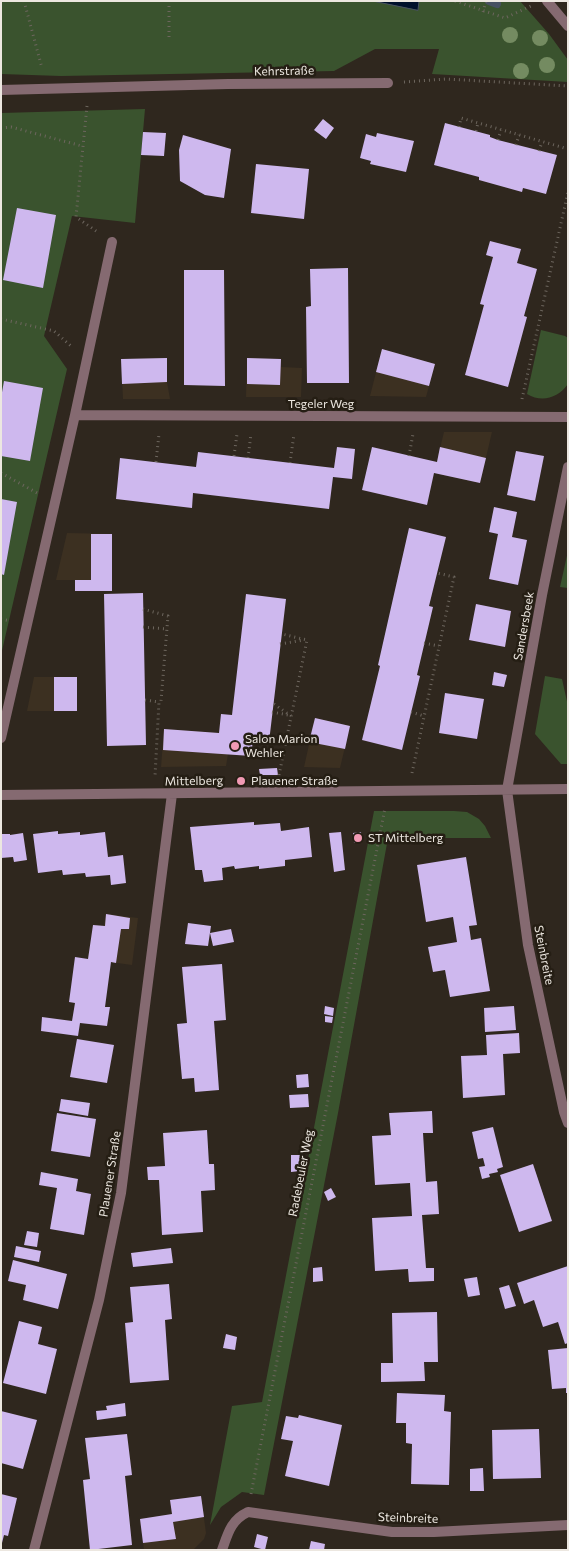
<!DOCTYPE html>
<html>
<head>
<meta charset="utf-8">
<style>
	body { margin:0 }
	#map { position:relative; width:569px; height:1551px; overflow:hidden; background:#2f271e; font-family:Commissioner,sans-serif }
	canvas { display:block }
	.frame { position:absolute; inset:0; border:2px solid #ece7e0; pointer-events:none }
</style>
</head>
<body>
<div id="map">
<canvas width="569" height="1551"></canvas>
<div class="frame"></div>
</div>
<script>
const context = document.querySelector('canvas').getContext('2d');
context.lineJoin = 'round';
function paint(path, color) { context.fillStyle = color; context.fill(path, 'evenodd'); }
function strokePath(path, color, width, dash) { context.strokeStyle = color; context.lineWidth = width; context.lineCap = dash ? 'butt' : 'round'; context.setLineDash(dash || []); context.stroke(path); }
function label(font, color, halo, rows, align = 'center') {
  context.font = font + ' Commissioner,sans-serif'; context.lineWidth = 5; context.setLineDash([]); context.textBaseline = 'middle'; context.strokeStyle = halo; context.fillStyle = color; for (const [text, x, y, turn = 0] of rows) {
    context.save(); context.translate(x, y); context.rotate((+turn || 0) * Math.PI / 180); context.textAlign = isNaN(turn) ? turn : align; if (halo) context.strokeText(text, 0, 0); context.fillText(text, 0, 0); context.restore();
  }
}
const built = new Path2D(`
	M382 349 435 364 426 397 370 396Z
	M167 358V382L170 399H123L121 359Z
	M247 358 281 359V367L302 368 301 397H246Z
	M444 432H492L480 483 434 473Z
	M67 533 112 534V580H56Z
	M34 677H77V711H27Z
	M315 718 350 726 340 768 304 767Z
	M164 729 219 733 228 754 226 766 161 767Z
	M106 914 138 918 132 965 88 959 93 925 104 926Z
	M201 1496 206 1533 204 1539 193 1550H144L140 1519 172 1514 170 1500Z`);
const green = new Path2D(`
	M1 1H520L549 34 568 60V82L432 74 439 49H375L334 71 61 76 1 74Z
	M145 109 135 223 72 216 44 336 67 369 1 655V113Z
	M541 330 565 336 568 338V384C558 398 542 403 527 394Z
	M568 551V588L560 587Z
	M545 676 562 679 568 706V764H561L535 734Z
	M374 811H454L467 812 479 819 485 826 491 838H388L338 1113 264 1495 242 1492 221 1507 210 1525 232 1406 262 1402Z`);
const water = new Path2D(`
	M373 1H419L418 10Z`);
const stream = new Path2D(`
	M489 1 497 4`);
const building = new Path2D(`
	M323 119 334 128 326 139 314 130Z
	M445 123 490 135V137L498 140 557 155 546 194 523 188 522 192 479 180V177L434 165Z
	M143 132 166 133 164 156 141 155Z
	M377 133 414 141 406 172 370 164 371 161 360 158 366 134 376 137Z
	M183 135 231 149 224 198 205 195 180 181 179 150Z
	M256 164 309 169 304 219 251 213Z
	M17 208 56 215 43 288 3 280Z
	M490 241 521 249 517 263 537 269 524 316 527 317 508 387 465 375 484 305 480 304 493 257 486 255Z
	M348 268 349 383H307L306 307 311 306 310 269Z
	M184 270H224L225 386 184 385Z
	M382 349 435 364 429 386 376 372Z
	M167 358V382L122 384 121 359Z
	M247 358 281 359 280 385 247 384Z
	M4 381 43 388 30 461 1 456V398Z
	M337 447 355 449 352 479 333 477 329 509 193 493 192 508 116 499 120 458 196 467 198 452 334 468Z
	M372 447 437 462 440 447 486 458 480 483 434 473 427 505 362 490Z
	M516 451 544 456 535 501 507 495Z
	M1 499 17 502 4 575 1 574Z
	M494 507 517 512 512 537 527 540 518 585 489 579 498 534 489 532Z
	M409 528 446 537 429 606 433 607 417 675 420 676 402 750 362 740 380 666 378 665Z
	M91 534H112V591H75V580H91Z
	M143 593 146 745 107 746 104 594Z
	M246 594 286 599 269 742 253 740 251 756 163 750 164 729 219 733 221 714 232 715Z
	M476 604 511 611 505 647 469 640Z
	M494 672 507 675 504 687 492 685Z
	M54 677H77V711H54Z
	M445 693 484 699 477 739 439 733Z
	M315 718 350 726 345 749 309 742Z
	M277 768 278 775H260L259 769Z
	M254 822V825L280 823 281 831 309 827 312 857 285 860V866L259 869V866L235 869 234 866 222 868 223 880 204 882 202 870H195L190 827Z
	M58 831V834L80 832V835L105 832 108 857 123 855 126 883 111 885 110 875 86 877 85 873 63 875 62 870 38 873 33 834Z
	M341 832 345 870 334 872 329 833Z
	M361 832 362 842 354 843 353 833Z
	M23 833 27 860 14 862 13 857 1 858V834H10V835Z
	M466 857 477 925 469 926 471 940 481 938 490 991 450 997 445 970 433 972 428 947 457 942 453 917 426 922 417 865Z
	M106 914 130 918 129 929H121L116 963 111 962 105 1007H110L107 1026 80 1023 78 1036 41 1031 42 1017 72 1021 75 1003 69 1002 75 957 88 959 93 925 105 926Z
	M188 923 211 926 208 946 185 944Z
	M231 929 234 942 213 946 210 933Z
	M222 964 226 1020 214 1021 219 1090 195 1092 194 1078 182 1079 177 1024 187 1023 182 967Z
	M325 1006 334 1008 333 1016 324 1014Z
	M514 1006 516 1030 485 1032 484 1008Z
	M325 1016 333 1017 332 1023 325 1022Z
	M519 1033 520 1053 503 1054 505 1095 463 1098 461 1056 487 1055 486 1035Z
	M77 1039 114 1045 107 1083 70 1077Z
	M308 1074 309 1087 297 1088 296 1075Z
	M308 1094 309 1107 290 1108 289 1095Z
	M61 1099 90 1103 88 1116 59 1111Z
	M432 1111 433 1133H423L426 1182 437 1181 439 1214 422 1215 426 1268H434V1281L409 1282 408 1269 375 1271 372 1218 412 1216 410 1183 375 1185 372 1136 391 1135 389 1113Z
	M57 1113 96 1119 90 1157 51 1151Z
	M493 1127 503 1167 497 1169 498 1172 489 1174 490 1177 482 1179 479 1167 485 1166 483 1158 478 1159 472 1132Z
	M207 1130 209 1164H214L215 1190 201 1191 203 1232 162 1235 159 1180H148L147 1167 165 1166 163 1133Z
	M291 1155H300V1171L291 1172Z
	M533 1164 552 1221 519 1232 500 1175Z
	M41 1172 78 1179 76 1191 91 1194 84 1235 50 1229 57 1188 39 1185Z
	M331 1188 336 1197 328 1201 324 1192Z
	M27 1231 39 1233 37 1247 24 1245Z
	M16 1246 41 1251 39 1262 14 1257Z
	M171 1248 173 1263 133 1267 131 1253Z
	M13 1260 67 1274 58 1309 23 1300 26 1285 8 1281Z
	M568 1266V1343L565 1344 558 1322 543 1327 534 1300 524 1304 517 1283Z
	M322 1267 323 1281 313 1282V1268Z
	M477 1277 480 1295 468 1297 464 1279Z
	M169 1284 172 1319 165 1320 169 1380 130 1383 125 1323 133 1322 130 1287Z
	M509 1285 516 1306 505 1309 499 1288Z
	M437 1312 438 1362H424L425 1381 381 1382V1363H393L392 1313Z
	M19 1321 42 1327 38 1344 57 1349 46 1394 3 1383Z
	M226 1334 237 1337 235 1350 223 1348Z
	M568 1348V1393H566V1388L552 1389 548 1350Z
	M397 1393 445 1395 444 1411 451 1412 449 1485 411 1484 412 1444 406 1443V1423H396Z
	M125 1403 126 1416 97 1420 96 1411 107 1410 106 1406Z
	M1 1411 37 1420 23 1469 1 1463Z
	M299 1415 342 1425 329 1486 285 1476 293 1441 281 1439 286 1416 298 1418Z
	M539 1429 541 1478 493 1479 492 1430Z
	M127 1434 132 1475 125 1476 132 1545 90 1550 83 1480 90 1479 85 1438Z
	M483 1468 484 1491H470V1469Z
	M1 1494 17 1498 8 1536 4 1535 2 1543Z
	M201 1496 204 1517 173 1522 176 1539 143 1543 140 1519 172 1514 170 1500Z
	M257 1534 268 1537 265 1550 254 1547Z
	M311 1541 325 1544 324 1550H309Z`);
const path = new Path2D(`
	M24 1 42 68
	M455 1 505 18 531 6
	M483 12 486 1
	M169 37V1
	M404 82 446 79 568 86
	M87 106 76 217 99 233
	M459 127 461 118 568 149
	M1 128 11 127 82 146
	M476 131 478 123
	M498 140 501 130
	M516 145 519 135
	M539 151 542 142
	M1 319 54 331 71 346
	M522 399 568 192
	M234 456 237 434
	M409 456 413 434
	M248 458 251 434
	M156 462 159 434
	M290 463 294 434
	M1 473 39 494
	M143 609 168 616 161 701 159 702 155 776
	M1 619 10 621
	M143 627 167 629
	M424 643 439 646
	M280 644 304 640
	M145 700 159 702
	M274 704 291 716
	M272 712 288 715
	M411 712 424 716
	M412 773 454 577 437 573
	M279 775 307 640 282 634
	M251 1494 385 808`);
const street = new Path2D(`
	M547 1 568 26
	M1 90 228 84 388 83
	M75 415 112 242
	M568 467 542 595 507 790 528 945 564 1112 568 1123
	M1 738 75 415 568 417
	M1 795 568 789
	M34 1550 99 1300 121 1193 172 794
	M222 1550C228 1533 231 1520 248 1512L392 1532H434L568 1525`);
const trees = [
	[510,35],
	[540,38],
	[547,65],
	[521,71]
];
const markers = [
	[235,746,5,"#f19ab4"],
	[241,781,5,"#f19ab4"],
	[358,838,5,"#f19ab4"]
];
const streetNames = [
	["Kehrstraße",284,71,-1],
	["Tegeler Weg",321,404],
	["Sandersbeek",524,626,-80],
	["Mittelberg",194,781,-1],
	["Steinbreite",544,955,79],
	["Radebeuler Weg",301,1173,-79],
	["Plauener Straße",110,1174,-81],
	["Steinbreite",408,1518,2]
];
const poiNames = [
	["Salon Marion",245,739],
	["Wehler",245,753],
	["Plauener Straße",251,781],
	["ST Mittelberg",368,838]
];
paint(built, '#3c3021');
paint(green, '#3a532e');
paint(water, '#00102b');
strokePath(water, '#475061', 1);
strokePath(stream, '#475061', 8);
paint(building, '#ceb8ee');
strokePath(path, '#6d665e', 3, [1, 4]);
strokePath(street, '#856a71', 10);
context.fillStyle = '#748b61';
for (const [x, y] of trees) { context.beginPath(); context.arc(x, y, 8, 0, 2 * Math.PI); context.fill(); }
for (const [x, y, r, color] of markers) { const dot = new Path2D(); dot.arc(x, y, r, 0, 2 * Math.PI); context.fillStyle = color; context.fill(dot); strokePath(dot, '#251e14', 2); }
label('12px', '#ece7e0', '#251e14', streetNames);
label('12px', '#ece7e0', '#251e14', poiNames, 'left');
</script>
</body>
</html>
